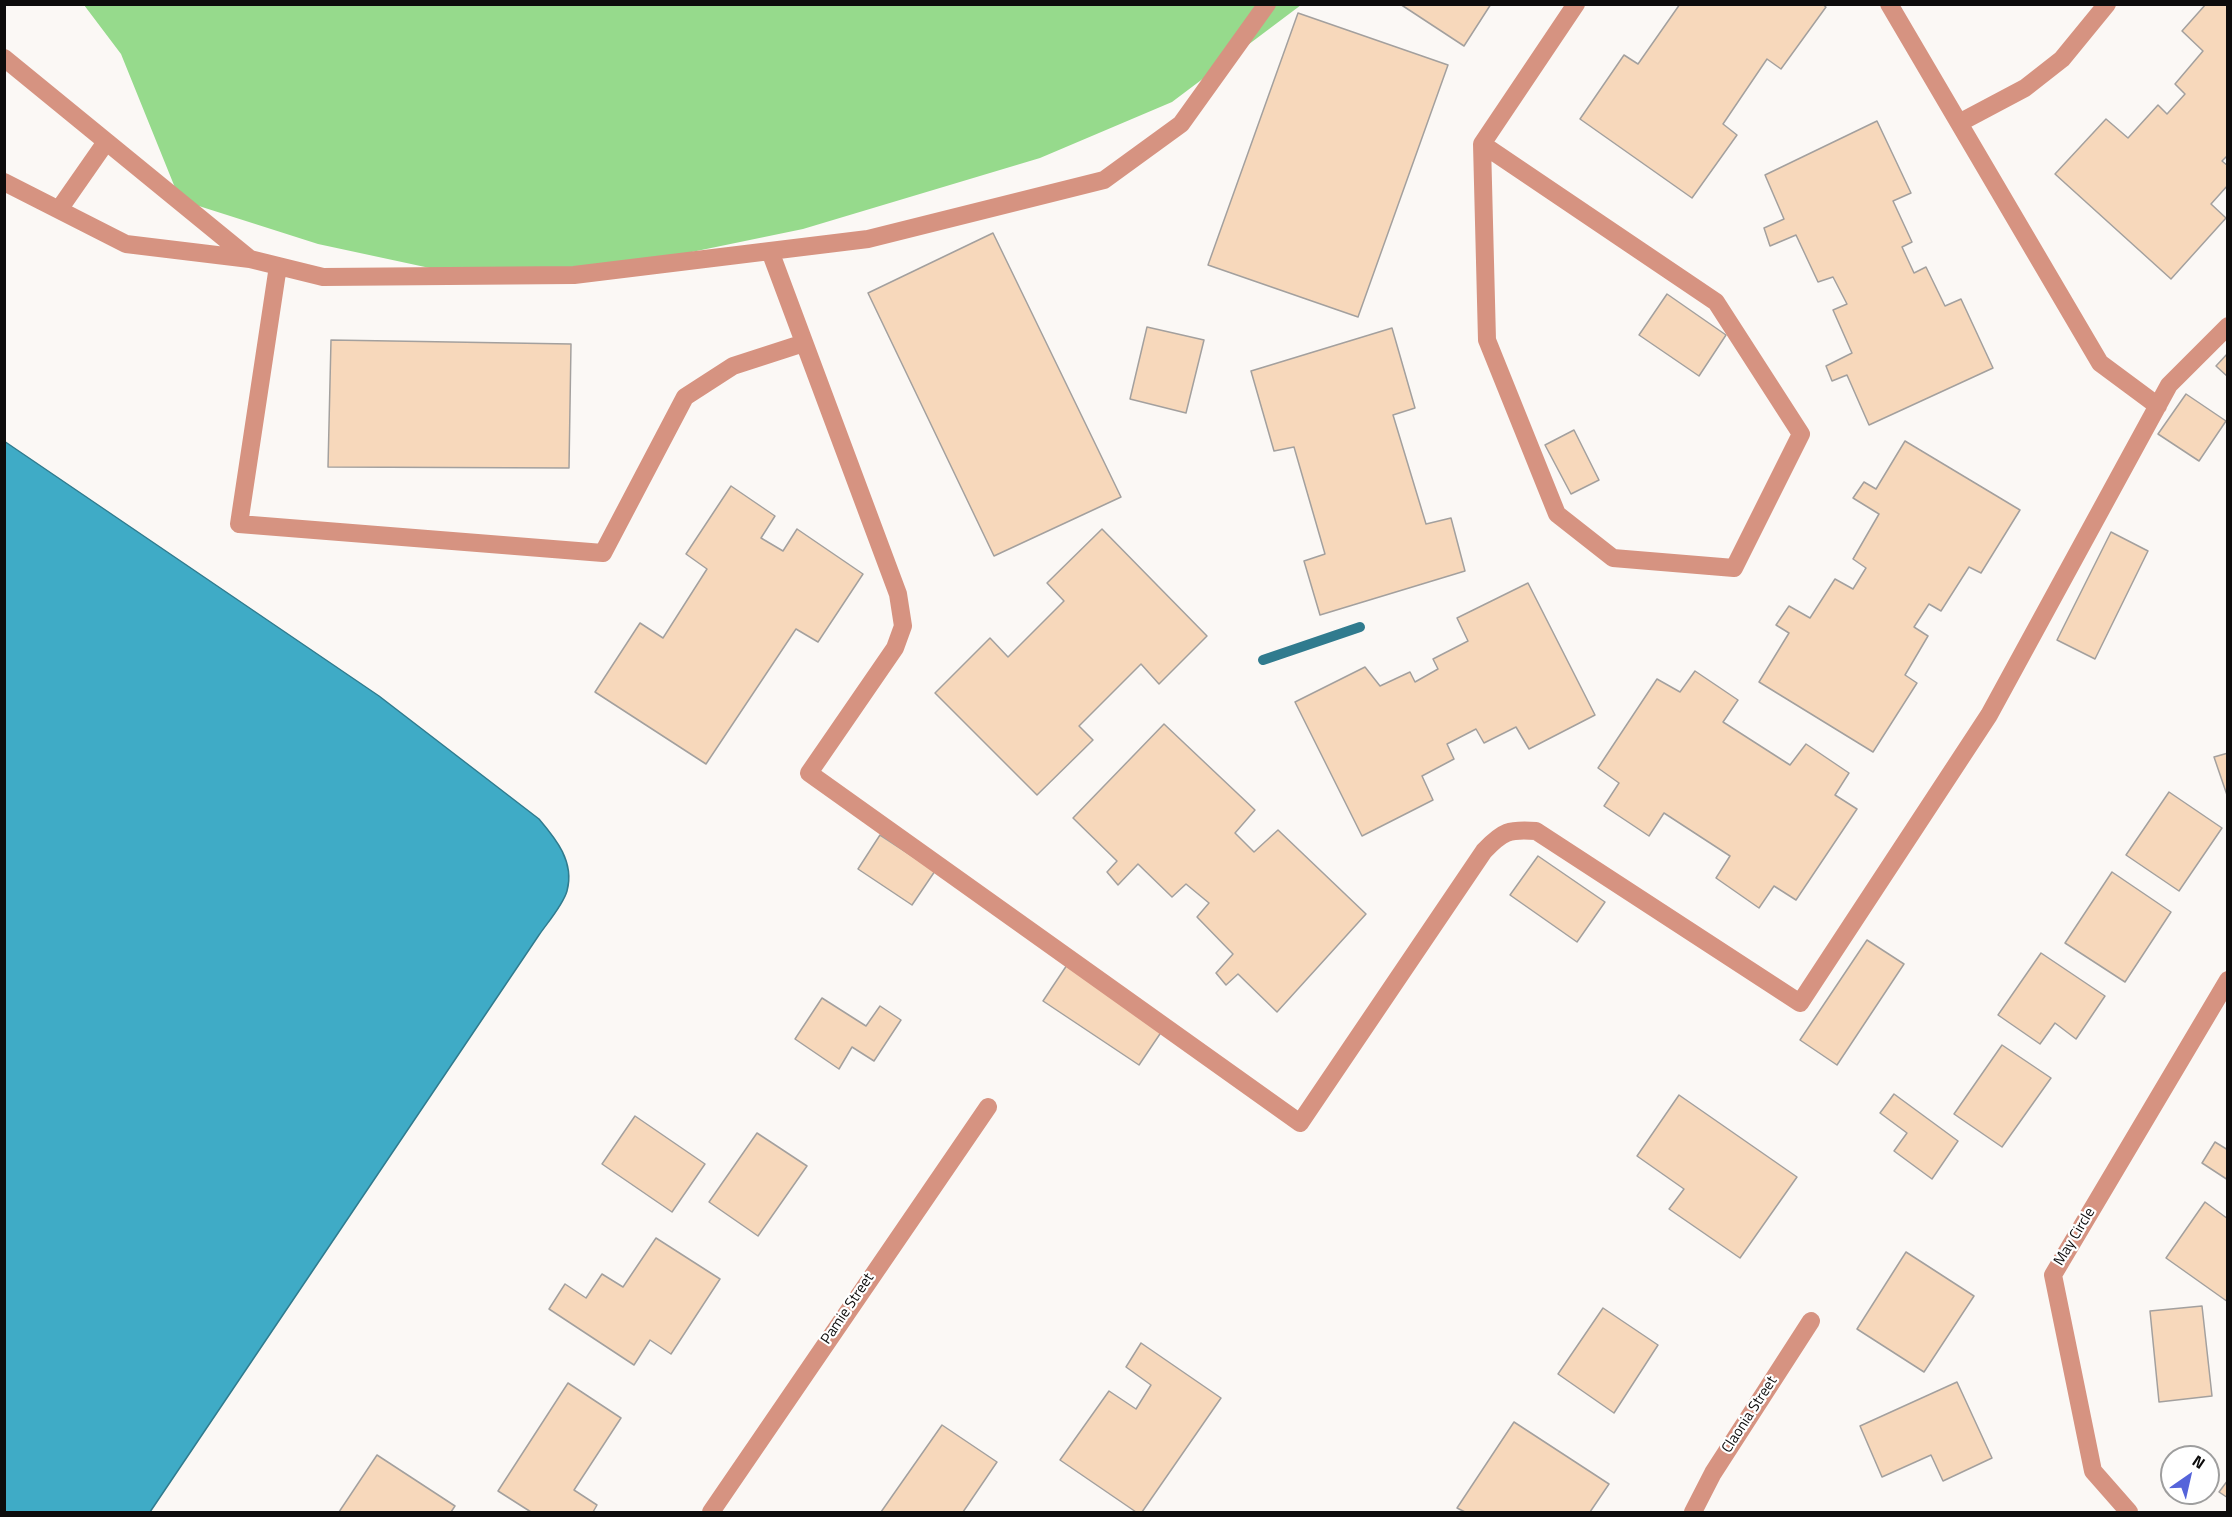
<!DOCTYPE html>
<html>
<head>
<meta charset="utf-8">
<style>
	body { margin:0 }
	#map { position:relative; width:2232px; height:1517px; overflow:hidden; background:#fbf8f5; font-family:"Titillium Web",sans-serif }
	canvas { display:block }
	.frame { position:absolute; inset:0; border:6px solid #0d0c0c; pointer-events:none }
	.north { position:absolute; left:2160px; top:1445px; width:60px; height:60px; box-sizing:border-box; background:#fff; border:2px solid #9e9e9e; border-radius:50%; rotate:34deg; font-size:16px; font-weight:700; line-height:24px; text-align:center; color:#0d0c0c }
	.north::after { content:''; display:block; margin:auto; width:21px; height:27px; background:#5564da; clip-path:polygon(50% 0,100% 100%,50% 72%,0 100%) }
</style>
</head>
<body>
<div id="map">
<canvas width="2232" height="1517"></canvas>
<div class="frame"></div>
<div class="north">N</div>
</div>
<script>
const context = document.querySelector('canvas').getContext('2d');
context.lineJoin = 'round';
function paint(path, color) { context.fillStyle = color; context.fill(path, 'evenodd'); }
function strokePath(path, color, width, dash) { context.strokeStyle = color; context.lineWidth = width; context.lineCap = dash ? 'butt' : 'round'; context.setLineDash(dash || []); context.stroke(path); }
function label(font, color, halo, rows, align = 'center') {
  context.font = font + ' "Titillium Web",sans-serif'; context.lineWidth = 4.5; context.setLineDash([]); context.textBaseline = 'middle'; context.strokeStyle = halo; context.fillStyle = color; for (const [text, x, y, turn = 0] of rows) {
    context.save(); context.translate(x, y); context.rotate((+turn || 0) * Math.PI / 180); context.textAlign = isNaN(turn) ? turn : align; if (halo) context.strokeText(text, 0, 0); context.fillText(text, 0, 0); context.restore();
  }
}
const green = new Path2D(`
	M84 5H1301L1172 102 1040 158 803 229 624 266 453 273 318 244 180 200 121 54Z`);
const water = new Path2D(`
	M4 441 379 696 539 819C556 839 575 862 567 891 563 905 548 922 539 935L150 1512H5Z`);
const stream = new Path2D(`
	M1263 660 1360 627`);
const building = new Path2D(`
	M1400 4H1491L1464 46Z
	M1680 4H1822L1826 7 1781 69 1767 59 1723 124 1737 135 1692 198 1580 119 1624 55 1638 64Z
	M2206 4H2228V155L2222 161 2228 166V185L2211 204 2226 218 2171 279 2055 174 2106 119 2128 138 2158 105 2167 114 2185 94 2175 84 2203 51 2182 31Z
	M1298 13 1448 65 1358 317 1208 265Z
	M1877 121 1911 193 1893 201 1912 242 1902 247 1914 273 1926 267 1945 306 1961 299 1993 368 1869 425 1847 375 1832 381 1826 366 1852 353 1833 310 1847 304 1833 277 1818 282 1796 235 1770 246 1764 228 1784 219 1765 175Z
	M993 233 1121 497 994 556 868 293Z
	M1667 294 1726 335 1699 376 1639 335Z
	M1147 327 1204 340 1186 413 1130 399Z
	M1392 328 1415 408 1393 415 1426 524 1451 518 1465 571 1320 615 1304 561 1325 554 1294 447 1274 451 1251 371Z
	M331 340 571 344 569 468 328 467Z
	M2228 353V377L2216 366Z
	M2186 394 2226 421 2199 461 2158 434Z
	M1574 430 1599 480 1571 494 1545 445Z
	M1905 441 2020 510 1981 573 1969 567 1941 611 1929 604 1914 627 1928 636 1905 675 1917 683 1873 752 1759 682 1789 633 1776 625 1789 606 1810 618 1835 579 1853 589 1866 568 1853 559 1879 514 1853 498 1864 482 1876 489Z
	M731 486 775 516 761 538 783 551 797 529 863 574 818 642 796 629 706 764 595 692 640 623 663 638 707 569 686 554Z
	M1102 529 1207 636 1159 684 1141 664 1079 726 1093 740 1037 795 935 693 990 638 1008 657 1064 601 1047 583Z
	M2111 532 2148 551 2095 659 2057 640Z
	M1528 583 1595 715 1529 749 1516 727 1484 743 1476 729 1447 744 1454 759 1422 776 1433 800 1362 836 1295 702 1365 667 1380 686 1410 672 1415 682 1438 669 1433 659 1468 641 1457 618Z
	M1695 671 1738 700 1723 722 1790 765 1806 744 1849 773 1835 795 1857 809 1796 900 1774 886 1759 908 1716 878 1730 856 1664 813 1649 836 1604 806 1619 783 1598 768 1657 679 1680 692Z
	M1164 724 1255 810 1235 833 1254 852 1278 830 1366 914 1277 1012 1238 974 1226 985 1216 973 1233 954 1197 917 1209 903 1186 884 1172 897 1138 864 1118 885 1107 872 1117 861 1073 818Z
	M2228 753V798L2214 757Z
	M2169 792 2222 828 2179 891 2126 855Z
	M880 835 935 871 912 905 858 869Z
	M1538 856 1605 902 1577 942 1510 895Z
	M2112 872 2171 912 2125 982 2065 943Z
	M1867 940 1904 964 1837 1065 1800 1040Z
	M2041 953 2105 996 2076 1039 2055 1023 2040 1044 1998 1015Z
	M1067 965 1164 1028 1139 1065 1043 1001Z
	M822 998 866 1026 880 1006 901 1020 874 1061 852 1047 839 1069 795 1039Z
	M2002 1045 2051 1078 2002 1147 1954 1114Z
	M1894 1094 1958 1141 1932 1179 1894 1151 1907 1133 1880 1113Z
	M1679 1095 1797 1177 1740 1258 1669 1209 1684 1189 1637 1156Z
	M635 1116 705 1164 672 1212 602 1164Z
	M757 1133 807 1166 758 1236 709 1202Z
	M2215 1142 2228 1150V1180L2202 1163Z
	M2205 1202 2228 1219V1302L2166 1258Z
	M656 1238 720 1279 671 1354 650 1340 634 1365 549 1309 565 1284 586 1298 602 1274 623 1287Z
	M1906 1252 1974 1296 1924 1372 1857 1329Z
	M2202 1306 2212 1396 2159 1402 2150 1311Z
	M1603 1308 1658 1345 1614 1413 1558 1374Z
	M1141 1343 1221 1398 1142 1512H1136L1060 1460 1109 1391 1136 1409 1151 1385 1126 1367Z
	M1957 1382 1992 1458 1943 1481 1931 1455 1882 1477 1860 1426Z
	M568 1383 621 1418 574 1490 597 1505 593 1512H531L498 1491Z
	M1514 1422 1609 1484 1590 1512H1465L1457 1508Z
	M942 1425 997 1462 963 1512H881Z
	M377 1455 455 1506 451 1512H339Z
	M2228 1480V1498L2219 1492Z`);
const lane = new Path2D(`
	M1889 4 2100 363 2158 406
	M4 58 250 259
	M1959 123 2025 88 2062 59 2107 4
	M1482 144 1716 302 1801 434 1734 568 1613 558 1557 514 1487 340 1482 144 1576 4
	M4 182 126 244 250 259 323 277 574 275 868 239 1104 180 1181 124 1267 4
	M60 208 106 142
	M770 251 898 594 903 626 895 648 809 773 1300 1123 1484 851C1503 831 1509 829 1536 831L1800 1003 1989 715 2169 385 2228 326
	M278 266 239 524 603 553 685 397 733 366 804 343`);
const street = new Path2D(`
	M711 1512 988 1107
	M1693 1512 1713 1473 1811 1321
	M2129 1512 2093 1471 2053 1275 2228 980`);
const streetNames = [
	["May Circle",2075,1237,-59],
	["Pamie Street",848,1309,-56],
	["Claonia Street",1750,1415,-57]
];
paint(green, '#96da8c');
paint(water, '#3fabc6');
strokePath(water, '#307b8e', 1.5);
strokePath(stream, '#307b8e', 10);
paint(building, '#f7d8bb');
strokePath(building, '#a3a09e', 1.5);
strokePath(lane, '#d69381', 18);
strokePath(street, '#d69381', 18);
label('15px', '#0d0c0c', '#fff', streetNames);
</script>
</body>
</html>
